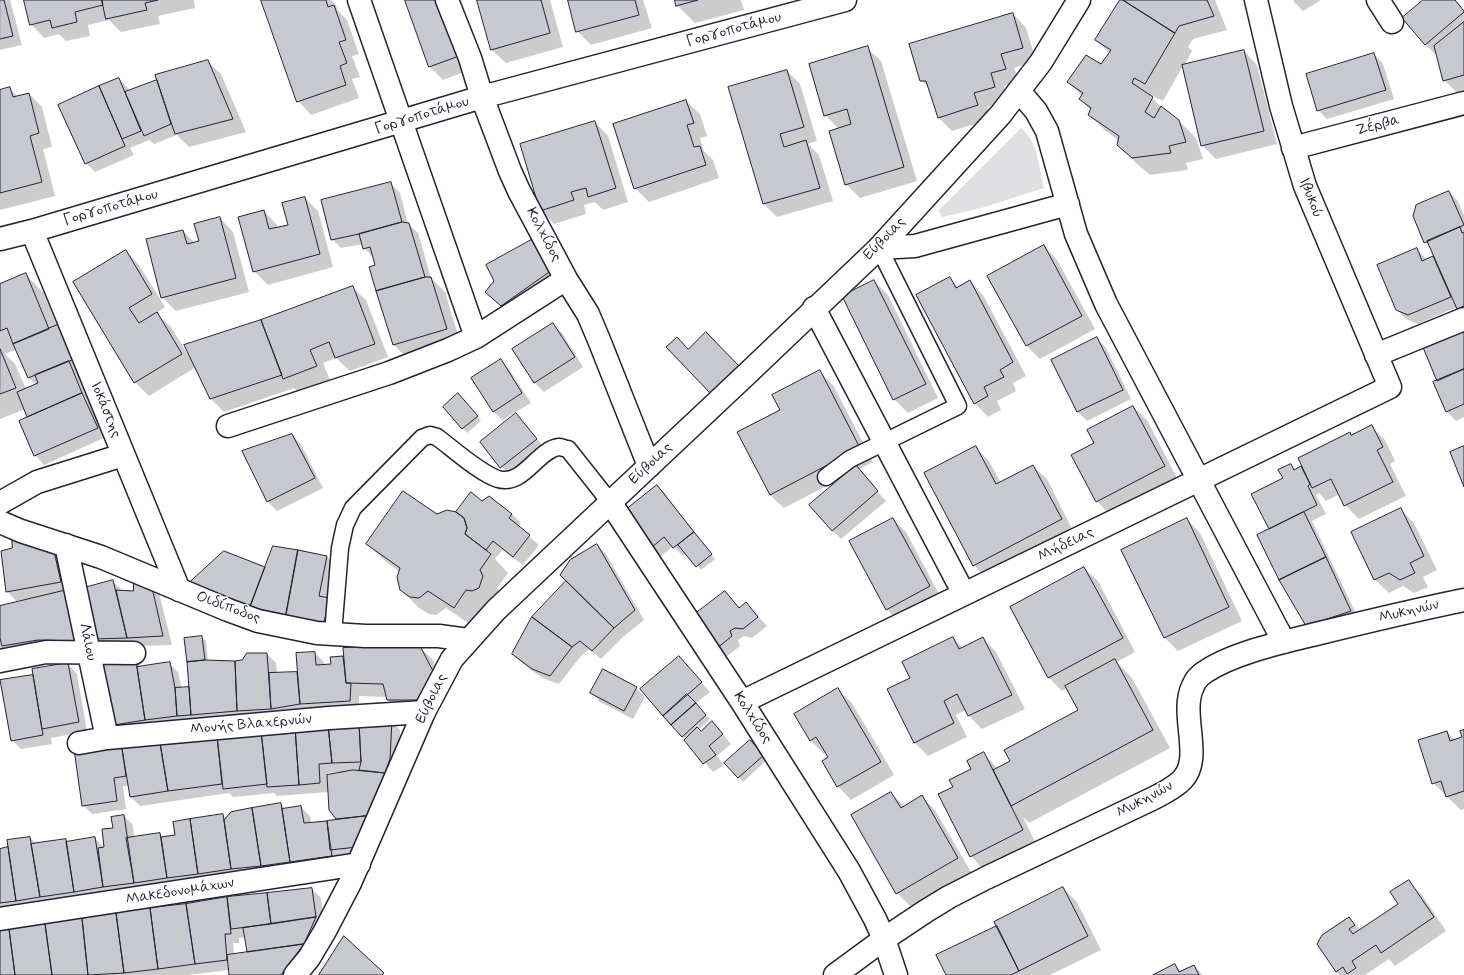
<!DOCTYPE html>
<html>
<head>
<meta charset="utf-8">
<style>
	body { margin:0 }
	canvas { display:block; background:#fff }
</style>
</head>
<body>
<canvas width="1464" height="975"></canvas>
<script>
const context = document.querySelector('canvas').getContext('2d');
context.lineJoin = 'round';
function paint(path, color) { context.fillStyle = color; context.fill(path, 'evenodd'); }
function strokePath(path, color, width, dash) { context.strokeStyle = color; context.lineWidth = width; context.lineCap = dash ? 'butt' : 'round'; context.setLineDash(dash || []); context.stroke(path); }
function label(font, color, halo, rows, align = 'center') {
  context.font = font + ' Mynerve,sans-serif'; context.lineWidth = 3; context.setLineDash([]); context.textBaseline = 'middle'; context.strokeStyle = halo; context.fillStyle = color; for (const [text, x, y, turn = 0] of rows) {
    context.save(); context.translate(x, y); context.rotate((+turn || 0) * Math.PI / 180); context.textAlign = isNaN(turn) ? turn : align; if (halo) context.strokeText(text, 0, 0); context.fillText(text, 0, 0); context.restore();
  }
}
const green = new Path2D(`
	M1021 128C1038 141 1039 168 1044 188L985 207 942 217 938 211Z`);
const shadow = new Path2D(`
	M0 0H10L22 45 0 50Z
	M25 0H194L195 8 158 16 160 24 121 32 109 20 88 25 90 36 66 41 59 34 44 38 31 24Z
	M262 0H331L336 5 338 11 347 20 359 54 352 56 360 77 352 79 359 98 311 115 298 101Z
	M406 0 472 69 443 80 429 66Z
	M478 0H550L563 47 506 63 492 50Z
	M569 0H643L652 28 591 45 577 31Z
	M676 0H741L744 10 695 23 677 5Z
	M1121 0H1215L1227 30 1193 39 1188 47 1192 51 1184 66 1244 51 1257 65 1277 144 1216 159 1202 145 1183 66 1163 101 1151 95V97L1165 110 1178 120 1196 138 1203 159 1186 163 1188 170 1150 175 1136 163 1118 145 1119 141 1107 132 1089 115 1091 110 1080 99 1082 96 1068 82 1102 66 1110 54 1096 40Z
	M1293 0H1321L1303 11 1294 2Z
	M1425 0H1455L1464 11V92L1458 94 1444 80 1437 52 1435 54 1426 45 1403 18Z
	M1013 14 1026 28 1036 61 1014 68 1019 82 1004 86 1008 100 987 107 991 119 952 131 938 117 930 89 921 80Z
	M867 48 881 61 917 181 860 198 846 184 839 129 825 115Z
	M1374 54 1383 64 1394 99 1327 119 1318 110Z
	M207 61 221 74 246 132 189 147 177 135 154 144 149 140 130 148 134 155 95 172 86 163 60 105 119 79 128 88 130 92Z
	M787 71 800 84 817 141 808 144 819 155 833 201 777 217 764 204 729 88Z
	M9 88 18 97 29 94 42 107 52 147 43 149 55 196 0 210V91Z
	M686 101 700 114 707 136 700 138 704 151 713 160 719 178 649 202 635 188Z
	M595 122 608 136 628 202 603 210 595 202 584 205 586 214 554 224 541 210Z
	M391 184 400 193 408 224 418 233 431 278 445 292 460 342 407 358 393 344 376 266 373 257 364 248 363 244 341 248 332 239Z
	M1449 192 1458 201 1464 215V315L1457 307 1418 324 1406 319 1397 310 1417 249 1427 260 1433 258 1437 261 1431 248 1425 242Z
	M305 198 318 211 333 267 268 285 254 271 264 211 277 225 278 228 289 225Z
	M220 218 233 232 249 292 176 311 162 297 183 231 195 243 200 242Z
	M532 241 560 279 510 314 496 301Z
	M1044 246 1057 260 1095 329 1040 359 1027 346Z
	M126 251 139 265 165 307 156 313 171 327 191 360 261 321 352 287 366 300 388 357 350 371 336 358 323 363 330 380 298 392 294 388 224 412 211 399 196 367 149 396 135 382 74 282Z
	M26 275 43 292 57 326 62 324 106 437 44 465 35 455 28 418 25 409 0 419V285ZM17 349 29 378 36 385 26 389 15 364 5 354Z
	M949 278 959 288 970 281 983 295 1026 376 1013 383 1016 391 997 401 1001 410 988 417 975 403Z
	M874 281 888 295 938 398 908 413 894 399Z
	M553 324 562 333 583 367 544 392 535 383 513 349Z
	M1464 324V417L1456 421 1447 412 1438 382Z
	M1097 339 1106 348 1131 399 1087 421 1078 412 1052 361Z
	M500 360 509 369 531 403 502 420 493 411Z
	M819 371 833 385 873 462 858 470 886 501 841 539 832 530 840 479 784 508 770 495 781 410Z
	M463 399 481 421 467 433 444 407Z
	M1133 407 1147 420 1178 480 1110 515 1097 501 1095 444Z
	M525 424 545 449 510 476 481 442Z
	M1372 427 1385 440 1395 461 1390 464 1406 496 1359 519 1345 505 1340 494 1326 501 1319 493 1316 495 1326 514 1312 521 1359 620 1316 635 1270 529 1252 494 1284 478 1291 465 1296 470 1301 467 1305 471 1350 434 1352 436Z
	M292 435 301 444 323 488 277 511 268 502Z
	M976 448 989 461 1001 483 1033 466 1047 479 1074 533 987 579 974 565Z
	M657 486 666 495 715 559 701 570 686 553 683 556 673 546 660 557 651 548Z
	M482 502 512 514 521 523 518 527 539 545 523 565 502 550 495 559 508 573 497 588 500 594 490 608 484 607 471 625 446 608 436 615 429 614 419 608 401 590 400 572 385 561 367 544 437 516 457 513Z
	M1401 510 1414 523 1437 570 1423 577 1428 587 1414 593 1403 586 1389 593 1375 580 1353 533Z
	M893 519 906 532 942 600 900 623 887 609Z
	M1187 519 1200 533 1242 621 1178 651 1165 638 1122 550Z
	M597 545 606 554 644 620 623 637 601 659 589 649 581 656 559 684 542 678 522 663 513 654 533 618 567 581Z
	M53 548 62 558 90 654 0 657V607L37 598V597L16 601 7 591Z
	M224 552 265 569 327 557 336 566 333 632 199 592Z
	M1084 568 1098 581 1135 652 1117 662 1132 678 1170 748 1029 823 1023 817 1036 844 984 870 971 856 954 787 973 770 984 754 998 769 1012 762 1079 711 1067 688 1062 691 1049 678 1011 607Z
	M113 581 122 591 134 592 150 584 159 593 172 645 102 647 93 638Z
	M725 592 740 608 746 603 767 626 752 638 744 636 738 640 740 646 726 657 717 648Z
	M202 637 206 641 208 661H243L267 654 276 663 277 673H298L315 653 324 662V666L332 665 343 657 345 659 418 645 432 659 446 685 401 713 387 700V697L359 696V710L201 723 196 719H185L186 725 124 733 115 724 136 662 141 667 169 663 178 672 182 689 190 688Z
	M953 638 963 648 983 638 996 652 1025 709 982 729 969 716 966 710 956 715 967 737 928 756 914 742 911 678Z
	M679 657 710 692 695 704 710 719 698 730 701 732 712 722 731 744 717 756 724 765 713 772 682 736Z
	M68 664 77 674 87 731 51 738 52 744 21 749 12 740Z
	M636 688 645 697 633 719 600 702 591 692Z
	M838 690 852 703 894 775 851 800 838 786 830 757 826 752 824 754 810 740Z
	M391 721 400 730 399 768 366 856 0 913V850L9 848 30 838 37 844 65 840 68 843 95 838 105 849 114 828 124 816 133 825 134 838 160 834 164 838 176 836 223 815 226 819 281 804 285 809 301 807 310 816 311 823 338 820 330 810 329 792 277 796 274 793 233 797 229 793 140 806 131 797 129 786H123L126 809 92 814 83 805 119 743 125 749 161 744ZM340 772V774L328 776V773Z
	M1464 731V809L1461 810 1433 783 1447 732 1455 740 1463 738Z
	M750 741 767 760 743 782 726 763Z
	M891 793 905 807 922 797 935 810 971 872 911 907 897 893Z
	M1408 881 1422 895 1446 931 1395 966 1389 959 1365 975H1340L1336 972 1349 918 1361 930 1399 904Z
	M1063 888 1077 902 1101 950 1050 975H947L999 926Z
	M312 889 321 898 325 927 297 975H230L229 970 188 975H0V931L227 898ZM246 937 248 953 234 955 233 943H239V938Z
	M1175 965 1181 972 1194 966 1203 975H1155Z`);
const building = new Path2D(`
	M0 0H4L13 36 0 39Z
	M24 0H102L103 5 75 12 77 22 52 28 50 20 30 25Z
	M102 0H158L145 3 147 10 106 19Z
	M261 0H326L328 7 334 5 346 40 339 42 347 63 340 66 346 85 297 102Z
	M405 0H440L459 56 429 67Z
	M477 0H541L550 33 491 50Z
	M568 0H635L639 15 576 32Z
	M675 0H698L676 6Z
	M1120 0H1123L1175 33 1145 84 1134 78 1132 83 1153 97 1145 112 1154 118 1161 106 1179 120 1186 142 1169 146 1171 153 1132 158 1117 145 1119 136 1088 115 1091 108 1079 99 1083 93 1067 82 1086 55 1101 64 1111 50 1095 40Z
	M1123 0H1207L1214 16 1179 26 1175 33Z
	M1423 0H1455L1464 11V12L1425 45 1402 18Z
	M1013 13 1023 48 1001 54 1006 69 991 73 995 87 974 93 978 105 938 118 926 81H920L909 44Z
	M1464 22V75L1443 81 1434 46Z
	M868 46 904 167 845 185 829 131 851 124 847 109 824 116 809 64Z
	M1244 50 1264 131 1201 146 1182 65Z
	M1374 53 1386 90 1317 111 1306 74Z
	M208 60 233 119 175 134 155 75Z
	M787 70 804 127 780 134 784 147 806 140 820 188 763 204 728 87Z
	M119 78 141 131 122 139 99 86Z
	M157 80 171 124 144 136 125 92Z
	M99 86 125 146 85 164 58 105Z
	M10 87 13 97 29 93 39 133 30 136 42 182 0 193V90Z
	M686 100 694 123 687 125 694 147 700 146 706 165 634 189 613 124Z
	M595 121 616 188 588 197 586 188 571 192 574 200 540 211 520 144Z
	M391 182 402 222 359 234 331 240 321 200Z
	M1449 191 1464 225 1424 243 1413 216 1416 205Z
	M305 197 320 254 253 272 238 217 264 210 269 229 288 225 282 203Z
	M220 217 236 278 161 298 146 239 183 230 187 244 199 241 194 224Z
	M402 222 409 223 425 277 376 291 369 267 375 265 370 247 363 249 359 234Z
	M1460 227 1462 233 1464 232V306L1457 309 1427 241Z
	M533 239 552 270 501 306 485 292 494 281 486 265Z
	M1044 245 1082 316 1026 346 987 276Z
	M1417 248 1422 261 1433 256 1451 297 1408 315 1396 310 1377 265Z
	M126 250 152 294 129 308 139 323 157 312 182 354 134 383 73 282Z
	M26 273 49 329 13 344 7 328 0 331V284Z
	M425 277H431L447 329 393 345 376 291Z
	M950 277 956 288 970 280 1013 362 1000 370 1004 377 984 387 988 396 974 404 916 295Z
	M874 280 926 384 893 400 842 296Z
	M353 286 375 344 335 358 329 342 310 350 317 366 283 379 261 320Z
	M261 320 282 375 210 399 184 345Z
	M62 323 77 358 28 378 13 344Z
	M553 323 575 357 534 383 512 349Z
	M1464 323V369L1437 381 1422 345Z
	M706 332 740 367 712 395 666 347 677 337 688 349Z
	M1097 337 1123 390 1077 412 1051 360Z
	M0 349 16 388 0 394Z
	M501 359 522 393 493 412 471 378Z
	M69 361 82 393 27 417 17 392 38 383 35 375Z
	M1464 369V404L1446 412 1433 382Z
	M820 370 860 448 770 495 737 432 780 410 772 395Z
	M82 393 98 428 34 456 19 421Z
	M458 393 478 416 462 429 443 407Z
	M1133 406 1165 466 1096 502 1071 455 1094 443 1087 430Z
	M516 413 537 439 500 468 480 442Z
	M1372 425 1383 447 1377 450 1393 482 1344 506 1331 479 1312 488 1298 458 1350 432 1351 435Z
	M292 434 315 478 267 502 242 451Z
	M976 446 996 484 1033 465 1062 519 973 566 924 473Z
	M1464 446V487L1450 452Z
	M1291 464 1294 470 1301 466 1310 484 1308 486 1317 505 1269 529 1251 494 1283 478 1278 470Z
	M856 465 878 491 832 531 809 505Z
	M657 485 694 532 673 548 664 537 651 548 622 513Z
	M403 491 437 514 447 510 456 512 464 518 467 528 465 534 491 554 480 570 483 576 479 588 472 591 466 590 454 608 428 591 419 598 410 597 400 590 397 577 400 568 366 544Z
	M471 492 482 501 489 496 512 514 509 518 530 535 513 557 493 541 486 550 465 534 467 528 464 518 456 512Z
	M1401 508 1424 556 1410 563 1415 573 1400 580 1389 573 1374 580 1351 532Z
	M1304 512 1326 557 1279 580 1257 535Z
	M893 518 930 586 886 610 849 541Z
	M1187 518 1229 607 1164 638 1121 550Z
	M694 532 712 554 696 567 678 545Z
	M12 536 53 547 61 582 6 592 1 551 12 548Z
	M597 544 635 610 614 628 560 575 570 560Z
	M273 546 298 550 286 615 250 607Z
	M298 550 327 556 319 596 329 598 324 623 286 615Z
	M224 551 265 567 250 607 188 584Z
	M1326 557 1351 611 1306 626 1279 580Z
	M1084 567 1123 638 1048 678 1010 607Z
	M134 578 151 583 163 636 127 638 116 590 133 591Z
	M113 580 127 638 92 639 84 588Z
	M566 581 614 628 592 651 580 641 572 647 532 617Z
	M67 590 77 641 38 640 2 646 0 638V606Z
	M725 591 739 608 746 602 758 617 743 629 735 628 730 631 732 636 716 649 691 617Z
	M532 617 572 647 550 676 532 669 512 654Z
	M202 636 205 660 187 662 184 638Z
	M953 637 959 649 983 637 1012 695 968 716 957 694 944 701 954 723 914 743 887 689 910 678 902 662Z
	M419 644 433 671 421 700H387L383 684 346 683 343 648Z
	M315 652 316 665 331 664 330 657 343 656 346 683H351L350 701 300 704 296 653Z
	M247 653H267L271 709 237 711 235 661 242 660Z
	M679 656 702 682 663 716 640 689Z
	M1115 659 1153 730 1011 806 993 770 1010 761 1004 750 1078 710 1065 686Z
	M103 660 136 661 145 720 114 725Z
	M205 660 235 661 237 711 191 715 187 662Z
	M170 662 175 688 177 716 145 720 137 667Z
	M68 663 79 722 42 729 32 669Z
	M603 669 637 687 624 711 590 693Z
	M297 672 300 704 271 709 269 673Z
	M33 675 43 735 11 741 0 680Z
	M189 687 191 715 177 716 175 688Z
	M838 688 881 762 837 787 822 761 828 757 816 737 810 741 794 714Z
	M687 694 696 703 671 725 663 716Z
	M696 703 706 715 682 737 671 725Z
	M392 720 390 759 385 773 359 770 361 762 359 723Z
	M712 721 723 734 709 746 716 755 703 764 684 740 697 727 701 731Z
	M359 723 361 762 332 763 328 725Z
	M328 725 332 763 319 764 320 783 299 785 295 727Z
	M295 727 299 785 267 787 261 731Z
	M1464 730V791L1446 797 1441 781 1432 784 1418 740 1447 731 1450 741 1462 737 1460 731Z
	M261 731 267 784 223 789 217 736Z
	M217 736 222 784 168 791 160 743Z
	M750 740 764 755 738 778 724 763Z
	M119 742 122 749 126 776 114 778 117 801 82 806 74 749Z
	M160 743 168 791 130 797 122 749Z
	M984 752 1023 830 970 857 938 794 953 787 949 780 971 769 967 761Z
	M353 770 385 773 373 815 336 819 329 810 327 775Z
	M891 792 901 808 922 795 958 858 896 894 851 815Z
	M281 803 290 862 261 866 252 808Z
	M301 806 304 823 327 821 332 856 290 862 282 809Z
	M252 808 261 866 231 869 224 820 231 812Z
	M223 814 231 869 198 874 190 819Z
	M124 815 134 883 103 887 98 848 104 847 102 829 113 828 111 817Z
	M367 816 357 847 330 850 327 821Z
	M190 819 198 874 167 878 161 837 175 835 173 822Z
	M160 833 167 878 134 883 126 838Z
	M30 837 40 897 16 901 7 840Z
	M95 837 103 887 74 892 66 842Z
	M66 839 74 892 40 897 31 844Z
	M8 847 16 901 0 903V849Z
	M1409 880 1434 917 1381 953 1376 945 1352 961 1356 968 1347 974 1343 967 1336 972 1317 944 1322 935 1349 917 1355 925 1349 929 1353 934 1398 904 1390 892Z
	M1063 887 1088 936 1019 971 994 922Z
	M312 888 316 917 271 924 267 893Z
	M267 893 271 924 231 929 227 897Z
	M227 897 231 934H225L227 960 195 964 186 904Z
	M186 904 195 964 158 969 150 908Z
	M150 908 158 969 124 973 116 913Z
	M116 913 124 973 88 975 82 918Z
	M316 917 304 944 247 952 243 928Z
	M82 918 88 975H52L45 924Z
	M45 924 52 975H15L9 929Z
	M997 926 1019 971 1011 975H946L936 955Z
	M9 929 15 975H0V930Z
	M344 936 384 973 382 975H319Z
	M304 944 281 975H229L227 955Z
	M1175 964 1179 972 1194 965 1199 975H1153Z`);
const lane = new Path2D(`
	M826 477 850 459 958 406 879 248
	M333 634 340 548 345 525 353 508 422 438 430 435 437 437C453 449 481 474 498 479 523 487 538 449 559 447 562 447 565 449 568 449L610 502`);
const street = new Path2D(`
	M359 0 476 337
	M447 0 470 58 482 97 510 171 519 191 566 279 588 314 599 340 649 466
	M1378 0 1392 22
	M1019 91 1036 111 1047 131 1076 234 1106 304 1284 642
	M1293 148 1464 103
	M32 231 179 590
	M0 239 32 231 482 97 845 0
	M879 248 915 246 1068 204
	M814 308 964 594
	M1376 355 1464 319
	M228 426 389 373 448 350 476 337 566 279
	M610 502 742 702 849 871 875 919 884 939 896 975
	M0 503 37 482 123 455
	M0 522 21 531 101 557 228 610 258 621 317 633 365 636H439L468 640
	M66 545 107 738
	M0 661 46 652 134 653
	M742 702 1390 387 1305 186 1281 106 1256 0
	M79 743 107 738 329 718 424 712
	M0 919 359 864
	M835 975 884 939 926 911 949 897 986 878 1154 798C1164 793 1174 788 1182 780 1204 758 1179 714 1193 686 1195 681 1200 675 1205 672 1233 653 1283 642 1316 634 1365 622 1415 610 1464 600`);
const secondary = new Path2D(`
	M295 975 309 958 325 931 350 883 424 712 452 659 496 610 749 372 879 248 1001 114 1041 62 1079 0`);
const streetNames = [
	["Γοργοποτάμου",734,30,-15],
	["Γοργοποτάμου",422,116,-17],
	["Ζέρβα",1378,126,-15],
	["Ιβυκού",1310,198,69],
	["Γοργοποτάμου",111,208,-16],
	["Κολχίδος",543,235,62],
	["Εύβοιας",885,239,-46],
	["Ιοκάστης",105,410,68],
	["Εύβοιας",651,464,-43],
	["Μήδειας",1066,545,-26],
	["Οιδίποδος",228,608,20],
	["Μυκηνών",1409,612,-13],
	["Λάιου",87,642,78],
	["Εύβοιας",432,699,-64],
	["Κολχίδος",752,718,57],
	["Μονής Βλαχερνών",251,725,-5],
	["Μυκηνών",1145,800,-28],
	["Μακεδονομάχων",180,892,-9]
];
paint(green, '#dfdfe2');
paint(shadow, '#0003');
paint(building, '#c8c8cf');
strokePath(building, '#22223b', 1);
strokePath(lane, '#22223b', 19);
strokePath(street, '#22223b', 25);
strokePath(secondary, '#22223b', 25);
strokePath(lane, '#fff', 16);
strokePath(street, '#fff', 22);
strokePath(secondary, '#fff', 22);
label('15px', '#22223b', '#fff', streetNames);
</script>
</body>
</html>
